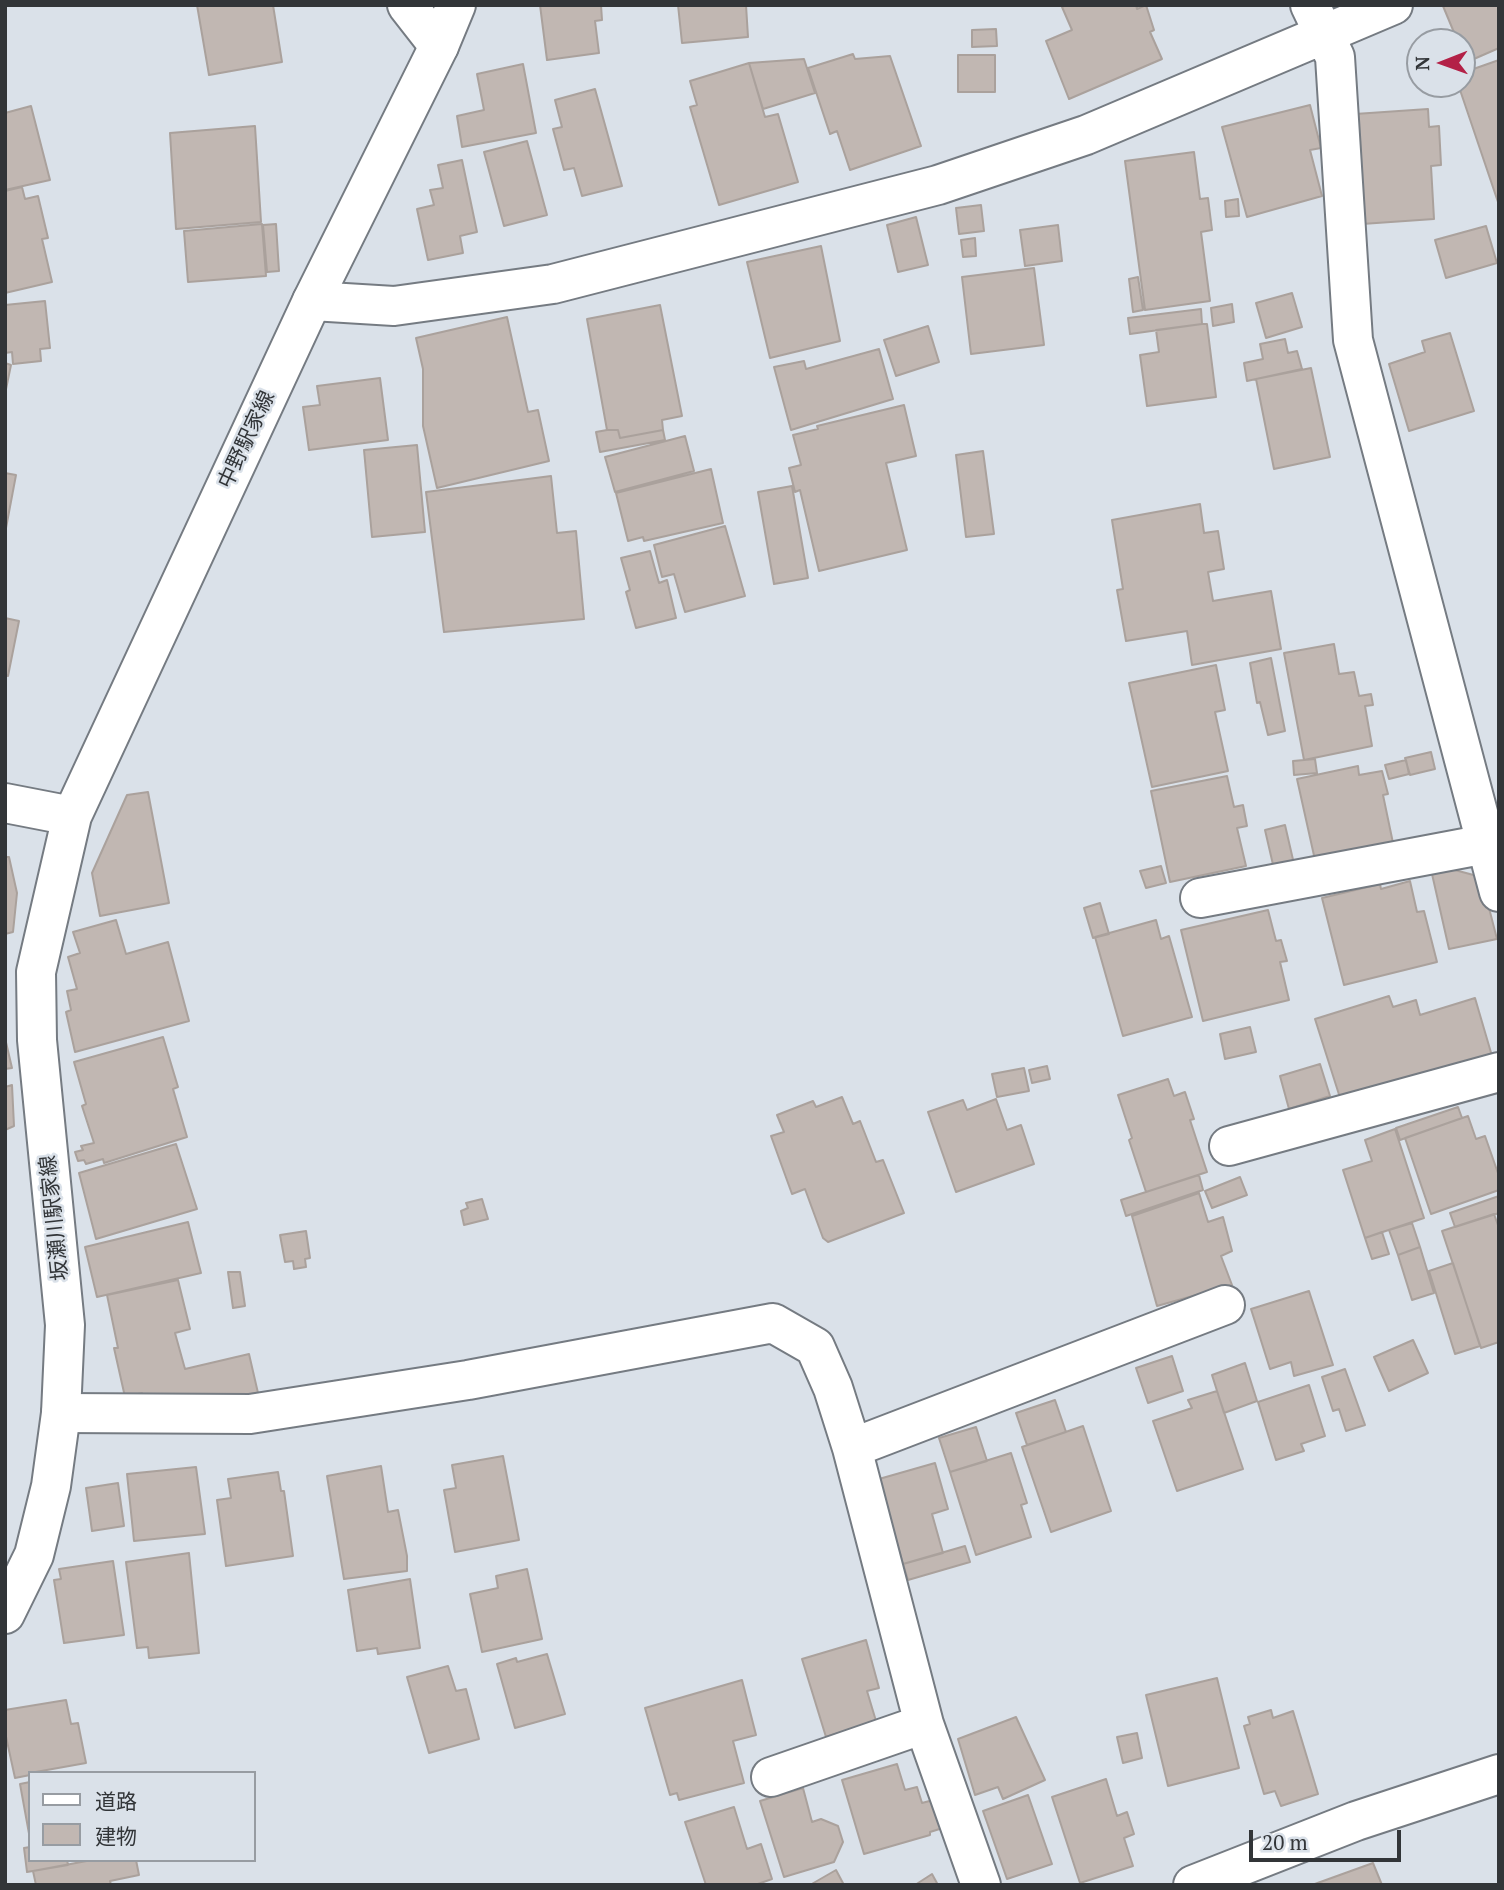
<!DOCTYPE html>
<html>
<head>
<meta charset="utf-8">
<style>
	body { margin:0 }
	#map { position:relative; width:1504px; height:1890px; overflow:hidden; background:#dae1e9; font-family:"PT Serif","Noto Sans JP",serif }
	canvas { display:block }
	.frame { position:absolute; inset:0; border:7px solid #323538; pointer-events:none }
	.legend { position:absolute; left:28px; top:1771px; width:228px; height:91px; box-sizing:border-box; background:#dae1e9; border:2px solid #979ca2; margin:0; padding:9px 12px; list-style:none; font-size:21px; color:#323538 }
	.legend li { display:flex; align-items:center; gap:14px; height:35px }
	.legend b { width:35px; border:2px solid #979ca2 }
	.north { position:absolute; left:1406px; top:28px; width:70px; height:70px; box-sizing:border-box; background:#dae1e9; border:2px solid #979ca2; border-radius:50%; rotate:269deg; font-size:19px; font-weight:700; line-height:28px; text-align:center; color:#323538 }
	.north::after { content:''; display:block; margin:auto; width:24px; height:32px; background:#b32147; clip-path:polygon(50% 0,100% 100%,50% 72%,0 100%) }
	.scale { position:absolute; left:1249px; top:1830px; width:152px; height:32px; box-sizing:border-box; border:4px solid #323538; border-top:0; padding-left:9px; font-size:21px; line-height:24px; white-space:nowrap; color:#323538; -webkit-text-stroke:5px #dae1e9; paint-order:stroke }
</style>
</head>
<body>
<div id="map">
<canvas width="1504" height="1890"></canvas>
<div class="frame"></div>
<ul class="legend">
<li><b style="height:9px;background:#fff"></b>道路</li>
<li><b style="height:19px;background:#c1b7b2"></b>建物</li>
</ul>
<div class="north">N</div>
<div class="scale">20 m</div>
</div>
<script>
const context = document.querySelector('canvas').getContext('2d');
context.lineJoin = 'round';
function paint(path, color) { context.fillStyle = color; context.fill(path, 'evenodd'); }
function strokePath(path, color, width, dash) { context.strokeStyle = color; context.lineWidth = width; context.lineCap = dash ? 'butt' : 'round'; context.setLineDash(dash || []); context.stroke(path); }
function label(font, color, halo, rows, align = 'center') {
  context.font = font + ' "PT Serif","Noto Sans JP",serif'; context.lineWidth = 5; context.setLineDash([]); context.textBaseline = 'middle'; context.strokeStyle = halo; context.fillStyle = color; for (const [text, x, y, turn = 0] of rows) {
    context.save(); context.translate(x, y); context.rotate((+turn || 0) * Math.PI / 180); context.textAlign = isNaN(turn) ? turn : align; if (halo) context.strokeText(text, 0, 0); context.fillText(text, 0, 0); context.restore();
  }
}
const building = new Path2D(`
	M197 5H273L282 62 209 75Z
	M540 5H601L602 20 595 21 599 53 547 60Z
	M678 5H746L748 37 682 43Z
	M1066 5H1136L1137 9 1146 5 1154 30 1150 32 1162 59 1069 99 1046 41 1072 30 1062 7Z
	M1446 5H1499V48L1467 62 1462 51V42H1458L1443 6Z
	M996 29 997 46 972 47V30Z
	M853 54 855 59 890 56 921 146 850 170 837 131 830 134 808 68Z
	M958 55H995V92H958Z
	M804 59 815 93 763 109 749 63Z
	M1499 60V205L1458 84H1462V73Z
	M749 63 765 117 778 114 798 182 719 205 690 107 697 105 690 81Z
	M523 64 536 133 462 147 457 116 484 110 477 74Z
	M595 89 622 186 582 196 574 168 564 170 553 129 562 127 555 100Z
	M1310 105 1321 148 1310 150 1322 196 1247 217 1222 127Z
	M31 106 50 180 5 190V113Z
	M1428 109 1429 127 1439 126 1441 165 1431 166 1434 219 1362 224 1355 114Z
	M255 126 261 222 176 229 170 133Z
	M527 141 547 215 504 226 484 152Z
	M1194 152 1200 199 1208 198 1212 230 1201 232 1210 301 1145 310 1125 161Z
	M462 160 477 232 460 236 463 253 428 260 417 209 434 205 430 190 443 188 438 165Z
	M22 187 25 199 38 196 48 238 42 239 52 282 5 293V191Z
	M1238 199 1239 216 1226 217 1225 201Z
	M981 205 984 231 959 234 956 208Z
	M916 217 928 265 898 272 887 225Z
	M262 224 266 276 188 282 184 231Z
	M276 224 279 271 267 272 263 225Z
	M1058 225 1062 261 1025 266 1020 230Z
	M1486 226 1497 263 1446 278 1435 240Z
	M975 238 976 256 963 257 961 240Z
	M821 246 840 341 770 358 747 262Z
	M1034 268 1044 345 971 354 962 277Z
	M1138 277 1143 310 1133 312 1129 279Z
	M1292 293 1302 327 1266 338 1256 303Z
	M45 301 50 348 40 349 41 361 13 364 12 352 5 353V305Z
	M1232 304 1234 322 1213 326 1211 308Z
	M660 305 682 416 662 420 663 430 620 438 618 430H607L587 319Z
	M1201 309 1202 324 1130 334 1128 318Z
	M507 317 528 412 538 410 549 461 437 488 423 426V369L416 338Z
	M1202 324H1207L1216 397 1147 406 1140 355 1159 352 1156 330Z
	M928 326 939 362 896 376 884 340Z
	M1450 333 1474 411 1409 431 1389 364 1425 352 1422 341Z
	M1285 339 1288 353 1297 351 1302 369 1247 381 1244 363 1263 359 1260 344Z
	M879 349 893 399 791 430 774 367 804 361 806 369Z
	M5 363 11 365 5 394Z
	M1311 368 1330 457 1274 469 1256 379Z
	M380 378 388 440 309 450 303 407 320 405 317 386Z
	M904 405 916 456 886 463 907 550 819 571 800 490 795 492 789 468 801 465 793 435 818 429 817 426Z
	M607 430H618L620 438 663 430 665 440 600 452 596 432Z
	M685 436 694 471 615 492 605 457Z
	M417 445 425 532 372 537 364 450Z
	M983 451 994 534 966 537 956 455Z
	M711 469 723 523 644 541 643 537 628 541 616 493Z
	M5 473 16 475 6 528H5Z
	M551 476 557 533 576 531 584 619 444 632 426 492Z
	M792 486 808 578 774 584 758 492Z
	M1200 504 1204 533 1218 531 1224 569 1208 572 1213 601 1271 591 1281 649 1192 665 1187 631 1126 641 1117 590 1123 589 1112 520Z
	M725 526 745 596 685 612 674 574 662 577 654 545Z
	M650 551 659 583 667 580 676 618 636 628 626 592 630 590 621 558Z
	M5 618 19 621 8 676 5 675Z
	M1334 644 1339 674 1354 672 1359 696 1371 694 1373 705 1365 706 1372 746 1304 760 1284 653Z
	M1271 658 1285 731 1268 735 1260 702 1257 703 1250 663Z
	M1216 665 1225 710 1215 712 1228 771 1152 787 1129 683Z
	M1431 752 1435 769 1410 775 1405 758Z
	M1315 759 1317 773 1294 775 1293 761Z
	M1406 760 1409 774 1389 779 1385 765Z
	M1358 766 1359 775 1382 771 1388 794 1383 795 1393 843 1315 860 1297 779Z
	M1227 776 1234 807 1243 805 1247 826 1237 828 1246 866 1170 882 1151 791Z
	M148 792 169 903 100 916 92 873 127 795Z
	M1285 825 1294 864 1274 869 1265 830Z
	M5 857H9L17 893 13 932 5 934Z
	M1161 866 1166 883 1146 888 1140 871Z
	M1451 869 1481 877 1497 939 1449 949 1432 874Z
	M1410 881 1417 912 1424 911 1437 962 1344 985 1322 898 1380 884 1381 889Z
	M1100 903 1109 934 1093 938 1084 908Z
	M1268 910 1276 941 1281 940 1287 961 1280 962 1289 1000 1203 1021 1181 930Z
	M116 920 126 954 168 942 189 1021 75 1052 66 1012 71 1010 67 991 77 989 68 957 80 953 73 932Z
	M1156 920 1161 939 1169 936 1192 1017 1123 1036 1095 937Z
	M1389 996 1393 1007 1416 1000 1420 1015 1475 998 1492 1056 1342 1104 1315 1019Z
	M1250 1027 1256 1052 1225 1059 1220 1034Z
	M163 1037 178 1087 173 1089 187 1137 104 1163 103 1159 86 1164 84 1160 78 1161 75 1152 83 1150 81 1146 94 1143 82 1106 86 1104 74 1062Z
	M5 1038 12 1068 5 1069Z
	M1320 1064 1330 1096 1289 1109 1280 1076Z
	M1047 1066 1050 1079 1032 1083 1029 1070Z
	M1024 1068 1029 1091 997 1097 992 1074Z
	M1168 1079 1174 1096 1185 1092 1194 1119 1190 1120 1207 1172 1146 1192 1129 1140 1132 1138 1118 1095Z
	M12 1085 14 1126 5 1130V1087Z
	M842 1097 853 1124 860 1121 876 1162 883 1160 904 1213 828 1242 823 1238 805 1189 792 1194 771 1136 784 1132 777 1115 813 1101 816 1107Z
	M996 1099 1007 1130 1021 1125 1034 1164 956 1192 928 1112 963 1100 967 1110Z
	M1458 1107 1462 1118 1400 1140 1396 1128Z
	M1468 1116 1476 1139 1485 1136 1499 1176V1190L1431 1214 1405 1138Z
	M1395 1129 1424 1218 1365 1238 1343 1170 1372 1161 1365 1140Z
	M176 1144 197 1209 96 1239 79 1173Z
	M1199 1175 1203 1190 1126 1216 1121 1200Z
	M1240 1177 1247 1195 1212 1208 1205 1191Z
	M1199 1193 1208 1222 1223 1217 1232 1251 1221 1256 1232 1285 1157 1306 1132 1216Z
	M1499 1196V1213L1455 1227 1450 1213Z
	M482 1199 488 1219 464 1225 461 1211 468 1208 466 1203Z
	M1494 1214 1499 1228V1342L1481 1348 1442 1231Z
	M188 1222 201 1273 97 1297 85 1247Z
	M1412 1223 1420 1247 1398 1255 1389 1230Z
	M306 1231 310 1258 305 1259 306 1267 294 1269 293 1261 285 1262 280 1235Z
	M1382 1232 1389 1254 1372 1259 1365 1238Z
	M1420 1247 1434 1293 1412 1300 1398 1255Z
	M1453 1263 1480 1346 1455 1354 1429 1271Z
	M228 1272H240L245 1306 233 1308Z
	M178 1280 190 1329 175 1333 185 1369 249 1354 258 1393 191 1402 189 1394 144 1403 142 1393 125 1397 114 1348H118L107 1295Z
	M1309 1291 1333 1365 1294 1376 1291 1362 1270 1369 1251 1309Z
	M1413 1340 1428 1373 1389 1391 1374 1357Z
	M1172 1356 1183 1391 1148 1403 1136 1368Z
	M1245 1363 1257 1401 1224 1413 1212 1375Z
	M1345 1369 1365 1425 1346 1431 1339 1409 1333 1411 1322 1377Z
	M1309 1385 1325 1436 1301 1444 1304 1451 1276 1460 1258 1402Z
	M1217 1391 1243 1469 1177 1491 1153 1421 1192 1408 1188 1400Z
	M1055 1400 1066 1432 1027 1445 1016 1413Z
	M1083 1426 1111 1511 1051 1532 1022 1447Z
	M976 1427 987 1461 950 1472 939 1438Z
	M1011 1453 1027 1503 1021 1505 1031 1537 976 1555 950 1472Z
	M503 1456 519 1540 455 1552 444 1490 456 1488 452 1465Z
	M935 1463 948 1509 932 1514 943 1553 903 1564 879 1479Z
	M381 1466 388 1512 398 1510 407 1556V1571L344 1579 327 1476Z
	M196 1467 205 1534 134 1541 127 1474Z
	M278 1472 281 1491H284L293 1556 226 1566 217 1500 231 1498 228 1479Z
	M118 1483 124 1526 92 1531 86 1488Z
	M965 1546 970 1562 908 1580 903 1564Z
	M189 1553 199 1653 149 1658 148 1647 137 1648 126 1562Z
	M113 1561 124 1635 64 1643 54 1580 61 1579 59 1569Z
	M527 1569 542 1639 482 1652 470 1594 498 1588 496 1576Z
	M410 1579 420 1648 378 1654 377 1648 357 1651 348 1590Z
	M866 1640 879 1688 867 1691 876 1721 826 1737 802 1659Z
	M547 1654 565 1714 515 1728 497 1664 516 1658 517 1662Z
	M448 1666 456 1691 466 1689 479 1739 429 1753 407 1677Z
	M1217 1678 1239 1768 1168 1786 1146 1695Z
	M742 1680 756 1735 733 1741 744 1783 679 1800 677 1793 670 1795 645 1708Z
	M66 1700 71 1724 78 1723 86 1763 30 1773V1775L15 1778 5 1732V1710Z
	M1271 1710 1273 1718 1293 1711 1318 1794 1281 1806 1275 1791 1264 1794 1244 1726 1250 1724 1248 1717Z
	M1016 1717 1045 1780 1003 1799 998 1787 975 1795 958 1739Z
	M1137 1733 1142 1758 1123 1763 1117 1737Z
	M897 1764 905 1790 917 1787 922 1803 937 1799 946 1827 930 1832V1835L864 1854 842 1780Z
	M1106 1779 1117 1816 1127 1812 1134 1834 1124 1838 1133 1866 1080 1883 1052 1797Z
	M30 1782V1839L20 1784Z
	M803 1788 812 1822 821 1819 838 1826 843 1842 834 1862 784 1877 760 1801Z
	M1028 1795 1052 1864 1007 1879 983 1811Z
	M734 1807 747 1849 761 1844 772 1879 755 1885H706L685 1822Z
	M30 1847V1860H67L68 1865 27 1872 24 1848Z
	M92 1860H136L139 1875 110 1881 111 1885H36L33 1871Z
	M1373 1863 1382 1885H1312Z
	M836 1870 844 1885H810Z
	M932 1874 938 1885H915Z`);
const street = new Path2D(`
	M407 5 439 46
	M1310 5 1335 57 1353 340 1499 892
	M312 301 394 306 553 284 938 185 1086 135 1393 5
	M1200 898 1486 844
	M1229 1146 1499 1072
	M61 1413 250 1414 468 1380 773 1323 815 1347 833 1388 852 1448 924 1724 981 1885
	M852 1448 1225 1305
	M771 1777 924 1724`);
const secondary = new Path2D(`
	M5 803 72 816
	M5 1614 34 1555 51 1486 61 1413 65 1325 37 1040 36 972 72 816 312 301 439 46 456 5
	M1193 1885 1356 1821 1499 1774`);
const streetNames = [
	["中野駅家線",247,440,-65],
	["坂瀬川駅家線",55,1218,-96]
];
paint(building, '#c1b7b2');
strokePath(building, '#aaa19c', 2);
strokePath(street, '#757b82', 42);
strokePath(secondary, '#757b82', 42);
strokePath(street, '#fff', 38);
strokePath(secondary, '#fff', 38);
label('21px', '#323538', '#dae1e9', streetNames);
</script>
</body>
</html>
